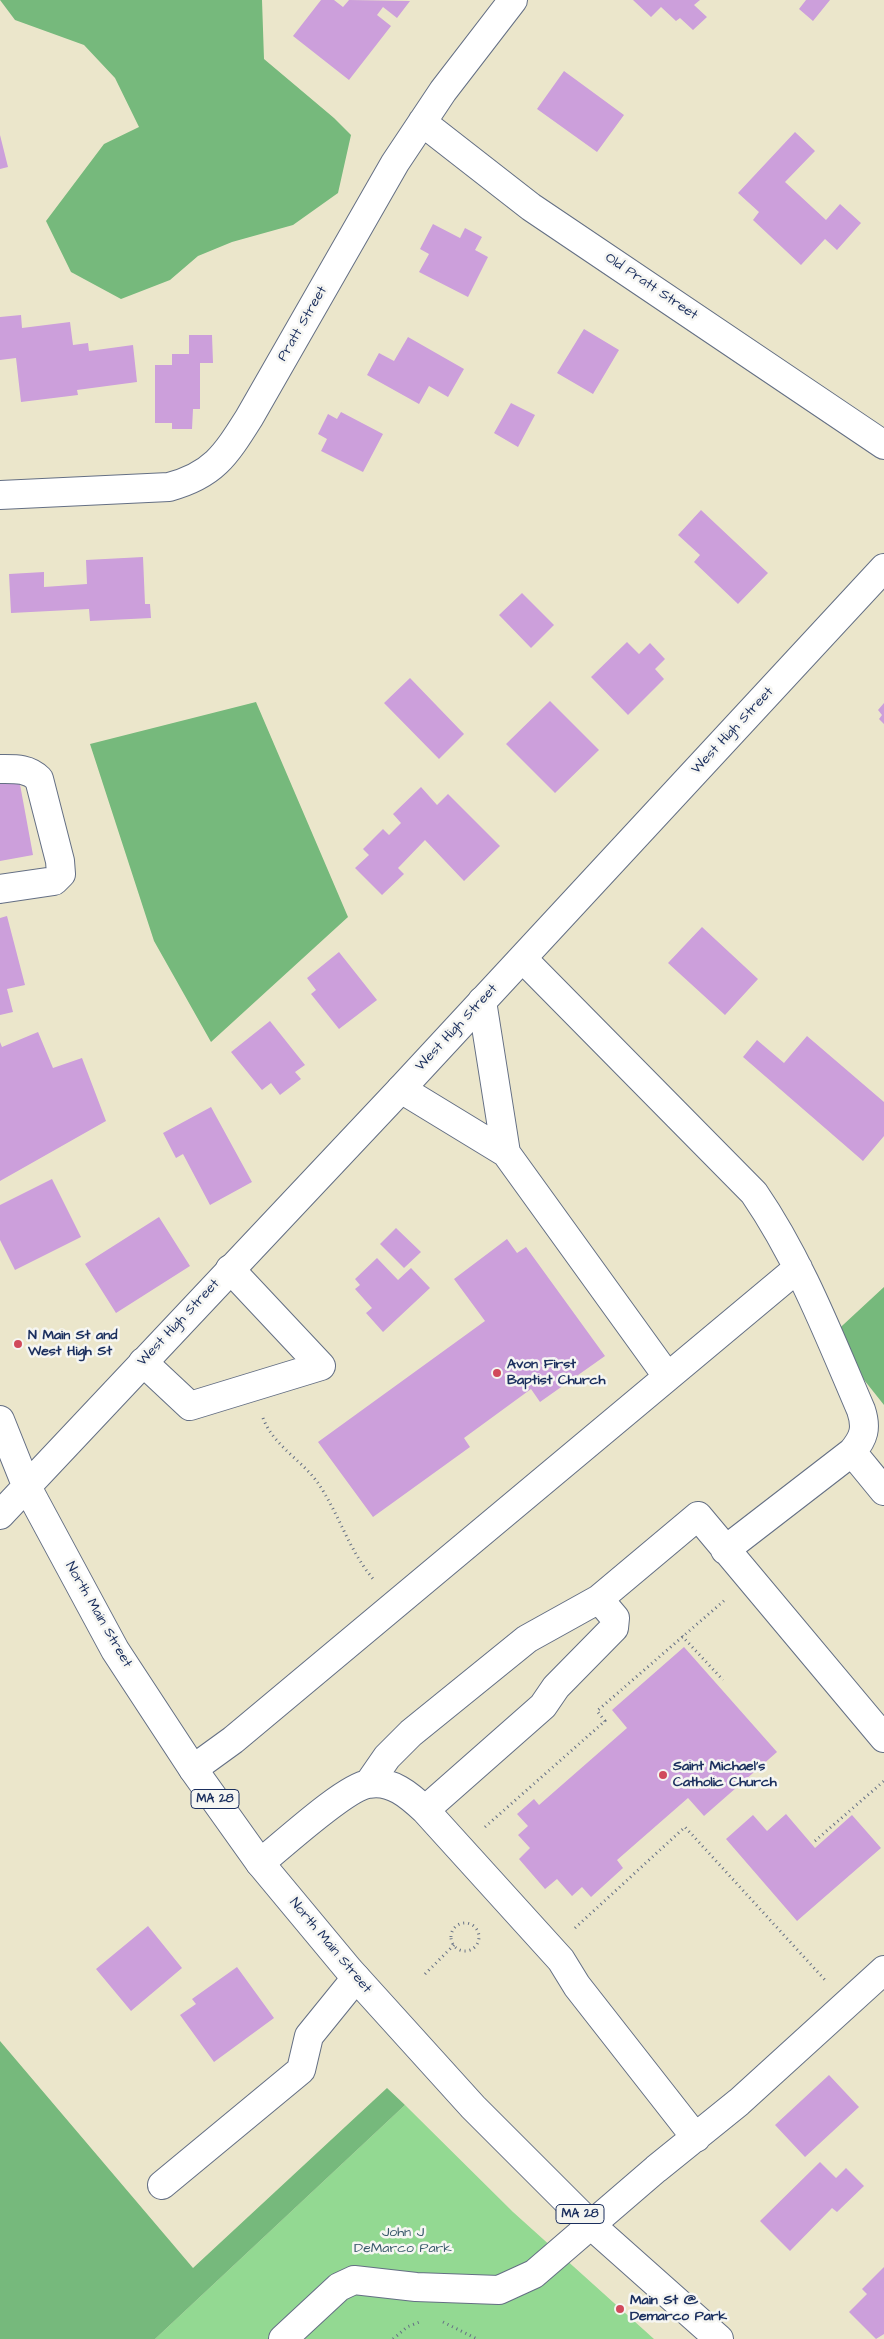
<!DOCTYPE html>
<html>
<head>
<meta charset="utf-8">
<style>
	body { margin:0 }
	canvas { display:block; background:#ebe6cb }
</style>
</head>
<body>
<canvas width="884" height="2339"></canvas>
<script>
const context = document.querySelector('canvas').getContext('2d');
context.lineJoin = 'round';
function paint(path, color) { context.fillStyle = color; context.fill(path, 'evenodd'); }
function strokePath(path, color, width, dash) { context.strokeStyle = color; context.lineWidth = width; context.lineCap = dash ? 'butt' : 'round'; context.setLineDash(dash || []); context.stroke(path); }
function label(font, color, halo, rows, align = 'center') {
  context.font = font + ' "Architects Daughter",sans-serif'; context.lineWidth = 5; context.setLineDash([]); context.textBaseline = 'middle'; context.strokeStyle = halo; context.fillStyle = color; for (const [text, x, y, turn = 0] of rows) {
    context.save(); context.translate(x, y); context.rotate((+turn || 0) * Math.PI / 180); context.textAlign = isNaN(turn) ? turn : align; if (halo) context.strokeText(text, 0, 0); context.fillText(text, 0, 0); context.restore();
  }
}
const green = new Path2D(`
	M405 2105 513 2212 654 2339H155Z`);
const forest = new Path2D(`
	M0 0H262L264 59 334 118 351 135 338 193 293 225 232 242 198 256 170 280 121 299 71 272 46 221 104 144 139 127 115 78 84 45 15 20Z
	M256 702 348 917 211 1042 154 941 90 744Z
	M884 1287V1405L830 1337Z
	M0 2041 193 2268 387 2088 405 2105 155 2339H0Z`);
const building = new Path2D(`
	M321 0H334L343 7 349 0 410 1 397 18 383 7 377 15 391 26 349 80 293 36Z
	M633 0H700L694 5 707 17 693 30 680 18 676 21 661 7 651 17Z
	M806 0H830L813 21 799 9Z
	M564 71 624 115 597 152 537 109Z
	M795 132 815 151 785 182 826 220 840 204 861 223 837 250 825 239 801 265 753 220 759 212 738 193Z
	M0 135 8 167 0 169Z
	M433 224 460 238 465 228 482 237 475 250 488 257 468 297 419 272 429 254 420 249Z
	M21 315 22 328 70 322 73 345 88 343 89 351 133 345 137 382 77 390 78 395 21 402 16 358 0 360V317Z
	M584 329 619 350 593 394 557 373Z
	M189 335H212L213 363H200V409H193L192 429H172V423H155V365H172V354H189Z
	M408 337 464 369 448 397 429 386 419 404 367 375 379 353 394 361Z
	M511 403 535 415 518 447 494 433Z
	M341 412 383 434 363 472 321 451 327 439 318 434 328 414 337 419Z
	M701 510 768 573 738 604 694 562 700 555 678 535Z
	M143 557 145 604H150L151 618 90 621 89 609 11 613 9 574 44 572V587L87 584 86 560Z
	M522 593 554 625 531 648 499 615Z
	M627 642 639 654 650 643 665 659 655 669 664 679 628 715 591 677Z
	M410 678 464 734 439 759 384 703Z
	M550 701 599 750 555 793 506 744Z
	M884 703V724L879 719 882 715 878 710Z
	M19 779 33 855 0 861V783Z
	M421 787 437 805 448 794 500 846 464 881 425 840 398 868 404 874 382 895 355 868 369 855 363 849 383 829 389 835 401 823 393 814Z
	M7 916 25 985 7 989 13 1012 0 1015V918Z
	M702 927 758 979 725 1015 668 963Z
	M339 952 377 1000 339 1029 311 994 316 990 307 978Z
	M270 1021 305 1065 295 1072 301 1079 280 1095 271 1083 262 1090 231 1052Z
	M38 1032 53 1068 82 1058 106 1121 0 1181V1042L2 1047Z
	M807 1036 884 1102V1136L863 1161 743 1057 757 1040 784 1063Z
	M211 1107 252 1182 210 1205 183 1154 176 1158 163 1133Z
	M52 1179 81 1237 15 1270 0 1240V1205Z
	M159 1217 190 1266 116 1313 85 1264Z
	M396 1228 421 1252 404 1268 380 1244Z
	M507 1239 517 1253 526 1247 605 1356 540 1402 531 1389 464 1438 470 1447 373 1517 318 1442 485 1321 454 1279Z
	M377 1258 398 1280 411 1268 430 1288 383 1332 366 1313 372 1308 355 1289 360 1285 355 1279Z
	M684 1647 777 1752 704 1816 688 1798 617 1860 623 1868 591 1897 582 1887 572 1896 557 1879 545 1889 519 1859 530 1848 518 1835 528 1826 517 1814 534 1799 539 1805 627 1728 612 1710Z
	M786 1814 815 1848 852 1815 881 1848 797 1921 726 1839 753 1815 767 1831Z
	M148 1926 182 1968 131 2011 96 1969Z
	M237 1967 274 2018 214 2062 180 2015 196 2004 192 1999Z
	M829 2075 859 2107 805 2157 775 2125Z
	M820 2162 836 2178 846 2168 864 2186 837 2212 832 2208 790 2251 760 2221Z
	M884 2267V2334L876 2339 849 2312 867 2294 862 2289Z`);
const path = new Path2D(`
	M263 1418C274 1447 304 1461 320 1486 340 1517 350 1552 374 1580
	M682 1636 723 1680
	M485 1827 605 1721 597 1711 726 1599
	M815 1841 884 1781
	M451 1937a14 14 0 1 1 28 0a14 14 0 1 1-28 0Z
	M575 1928 685 1827 825 1980
	M425 1974 454 1945
	M443 2322 477 2339
	M393 2339 407 2327 422 2321`);
const minor = new Path2D(`
	M422 122 531 207 884 445
	M0 495 169 487C213 475 225 456 249 418L395 163 443 91 513 0
	M0 769C15 769 28 768 39 779L60 861 61 874 54 881 0 889
	M523 959 754 1193C800 1260 829 1336 861 1410 867 1428 864 1438 852 1452
	M482 1001 506 1153
	M401 1089 506 1153 667 1376
	M143 1362 190 1406 321 1366 230 1269
	M725 1550 852 1452 884 1491
	M193 1769 233 1740 798 1268
	M369 1783 387 1757 411 1733 527 1639 599 1599 698 1516 884 1738
	M425 1810 543 1706 556 1687 614 1628 615 1618 599 1599
	M260 1863C283 1845 344 1788 368 1784 391 1779 410 1796 425 1810L561 1960 577 1986 696 2138
	M162 2185 301 2070 309 2036 356 1978
	M283 2339 339 2287 354 2280 416 2287 499 2290 534 2274 656 2169 739 2102 884 1970`);
const major = new Path2D(`
	M0 1420 26 1485 115 1650 193 1769 260 1863 349 1970 473 2107 592 2226 719 2339
	M0 1515 401 1089 884 568`);
const markers = [
	[18,1344,5,"#d1495b"],
	[497,1373,5,"#d1495b"],
	[663,1775,5,"#d1495b"],
	[620,2309,5,"#d1495b"]
];
const shields = [
	[215,1799,48],
	[580,2214,48]
];
const shieldNames = [
	["MA 28",215,1799],
	["MA 28",580,2214]
];
const streetNames = [
	["Old Pratt Street",651,287,34],
	["Pratt Street",303,324,-60],
	["West High Street",733,731,-47],
	["West High Street",457,1028,-47],
	["West High Street",179,1323,-47],
	["North Main Street",98,1615,60],
	["North Main Street",330,1946,50]
];
const poiNames = [
	["N Main St and",28,1336],
	["West High St",28,1352],
	["Avon First",507,1365],
	["Baptist Church",507,1381],
	["Saint Michael's",673,1767],
	["Catholic Church",673,1783],
	["Main St @",630,2301],
	["Demarco Park",630,2317]
];
const parkNames = [
	["John J",403,2233],
	["DeMarco Park",403,2249]
];
paint(green, '#93d992');
paint(forest, '#76b97c');
paint(building, '#cc9fdb');
strokePath(minor, '#646f84', 30);
strokePath(major, '#646f84', 30);
strokePath(path, '#646f84', 3, [1, 4]);
strokePath(minor, '#fff', 28);
strokePath(major, '#fff', 28);
for (const [x, y, r, color] of markers) { const dot = new Path2D(); dot.arc(x, y, r, 0, 2 * Math.PI); context.fillStyle = color; context.fill(dot); strokePath(dot, '#f6f6f2', 2); }
for (const [x, y, w] of shields) { const box = new Path2D(); box.roundRect(x - w / 2, y - 9.5, w, 19, 4); context.fillStyle = '#f6f6f2'; context.fill(box); strokePath(box, '#1b2f5e', 1); }
label('bold 12px', '#1b2f5e', null, shieldNames);
label('14px', '#1b2f5e', '#f6f6f2', streetNames);
label('bold 14px', '#1b2f5e', '#f6f6f2', poiNames, 'left');
label('14px', '#395a6b', '#f6f6f2', parkNames);
</script>
</body>
</html>
